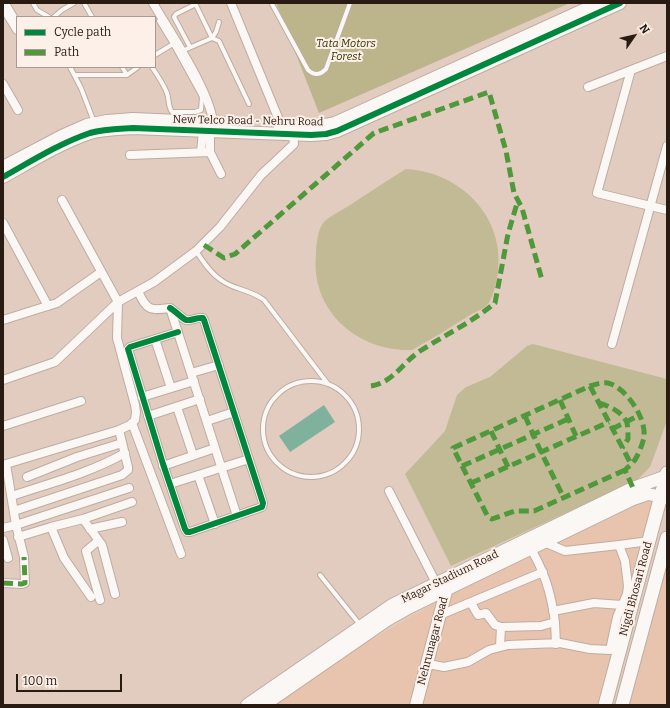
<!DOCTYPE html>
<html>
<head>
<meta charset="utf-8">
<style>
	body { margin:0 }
	#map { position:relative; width:670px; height:708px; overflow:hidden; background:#e2ccbf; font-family:Bitter,serif }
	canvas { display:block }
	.frame { position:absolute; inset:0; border:4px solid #291b12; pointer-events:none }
	.legend { position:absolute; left:16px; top:16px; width:140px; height:52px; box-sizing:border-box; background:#fcf0e9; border:1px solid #a89b93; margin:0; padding:5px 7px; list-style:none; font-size:12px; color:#291b12 }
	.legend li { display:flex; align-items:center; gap:8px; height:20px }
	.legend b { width:20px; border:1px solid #a89b93 }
	.north { position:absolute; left:614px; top:16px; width:40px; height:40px; -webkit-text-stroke:3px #fcf0e9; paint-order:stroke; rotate:56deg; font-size:11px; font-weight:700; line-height:16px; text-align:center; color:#291b12 }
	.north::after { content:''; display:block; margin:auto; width:14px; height:18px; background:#291b12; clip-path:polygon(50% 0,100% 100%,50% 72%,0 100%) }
	.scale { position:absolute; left:16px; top:674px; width:106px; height:18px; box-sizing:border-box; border:2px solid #291b12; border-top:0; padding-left:5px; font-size:12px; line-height:14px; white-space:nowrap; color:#291b12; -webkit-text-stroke:3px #fcf0e9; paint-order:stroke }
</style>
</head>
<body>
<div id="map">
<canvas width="670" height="708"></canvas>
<div class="frame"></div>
<ul class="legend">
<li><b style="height:5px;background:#00873e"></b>Cycle path</li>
<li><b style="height:5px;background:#4f993c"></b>Path</li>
</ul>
<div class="north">N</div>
<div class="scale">100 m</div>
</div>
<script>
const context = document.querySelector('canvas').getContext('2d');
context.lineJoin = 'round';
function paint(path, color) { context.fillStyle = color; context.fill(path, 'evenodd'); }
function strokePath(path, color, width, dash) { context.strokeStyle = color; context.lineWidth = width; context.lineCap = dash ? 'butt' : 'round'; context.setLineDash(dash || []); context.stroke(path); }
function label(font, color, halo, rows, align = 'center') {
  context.font = font + ' Bitter,serif'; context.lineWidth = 4; context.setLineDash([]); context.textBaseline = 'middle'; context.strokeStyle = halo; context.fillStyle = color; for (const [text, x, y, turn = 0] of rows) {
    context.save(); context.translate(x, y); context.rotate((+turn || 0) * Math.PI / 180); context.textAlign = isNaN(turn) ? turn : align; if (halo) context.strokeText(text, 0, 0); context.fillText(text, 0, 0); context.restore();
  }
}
const built = new Path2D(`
	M658 494 601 705H269L357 648 474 580Z
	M667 539V705H623Z`);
const green = new Path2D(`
	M406 169C460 172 505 216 498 272 496 282 494 296 488 304 484 309 475 312 470 315 451 327 432 339 412 350 358 352 310 311 316 254 316 245 318 228 324 222 330 216 340 211 347 207 367 194 386 181 406 169Z
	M533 344 667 379V421L650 467 637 480 451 566 405 474 445 431 457 395 466 387 490 377 527 346Z`);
const forest = new Path2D(`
	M276 3H570L319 113Z`);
const water = new Path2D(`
	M324 405 335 422 290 452 279 436Z`);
const lane = new Path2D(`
	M7 3 17 20
	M33 3 37 10 49 17
	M84 3 92 17
	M195 3 212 38
	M272 4 308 70C315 76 320 75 326 69L350 3
	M54 17 62 10 74 3
	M212 38 216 32 219 22
	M190 47 174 17 176 14 196 4
	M182 51 212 38 219 41 249 104
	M155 55 173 44 159 21
	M70 67 81 88 94 122
	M122 67 127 75
	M152 67C157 75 163 83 167 93 169 99 168 107 172 112H195L201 110 202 97 200 93 173 44
	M75 75H127L138 67
	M196 251C203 261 210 273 221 280 234 290 249 289 264 300L328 384
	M263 429a48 48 0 1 1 96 0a48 48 0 1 1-96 0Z
	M320 575 361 626`);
const street = new Path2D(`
	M153 3C169 31 213 95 213 125
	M3 7 17 30
	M631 70 597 193 667 210
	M3 84 18 110
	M588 87 667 56
	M210 131V152L221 174
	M201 152 203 131
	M130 155 210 152
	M3 223 48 306
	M138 291C146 310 150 311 170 308L237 516
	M170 308C174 310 183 319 186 320 192 321 197 317 203 318L204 320 263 503 262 507 190 532H187L185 529 163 464 128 349 130 347 178 332
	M3 320 57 303 101 272
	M155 339 171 388
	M612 344 667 146
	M191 373 219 365
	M3 380 55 362 118 302 154 282 196 251 220 227 261 175 294 144 293 134 279 120 231 3
	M142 397 194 381
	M177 407 193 455
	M148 416 200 399
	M207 421 234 412
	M132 423 181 554
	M3 426 81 401
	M163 466 215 448
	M198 475 215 524
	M27 477 77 457 122 443
	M170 484 249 459
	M389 491 436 583
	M12 496C50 483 90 473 125 453
	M14 511 122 475 128 470V467L119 430
	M83 519 102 545 115 594
	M51 527 64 558 91 597
	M3 528 16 525 6 464 119 430 130 425 135 420 136 412 135 405 117 338 118 302 62 200
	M90 529 122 522
	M18 537 51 527 83 519 132 502
	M3 540 8 558
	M98 541 86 551 100 600
	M544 542 565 551 619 545 625 561 628 586 631 590
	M619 545 649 541
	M3 583 22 584 25 583 24 557 16 525 129 488
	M471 603 478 615 486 613 495 625 501 627
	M553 611 594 603 622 605
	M440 615 543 572
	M555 622 556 644
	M500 647 501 627 541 626 555 622C551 592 544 570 528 544
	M428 664 444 667 468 662 489 650 508 645 560 643 590 649 610 650 617 617 627 594 628 586`);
const secondary = new Path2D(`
	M280 126C298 127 317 127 335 123L599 3
	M3 167 62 136 87 125 107 121 133 119 227 123
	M3 177C30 162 60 143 90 133 104 129 118 129 133 128L311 135 326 134 337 131 620 3
	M247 705 392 605 633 488 667 476
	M264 705 387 620 410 607 633 499 648 494 667 498
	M416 705 448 584`);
const primary = new Path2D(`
	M605 705 667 473
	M622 705 667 538`);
const quiet = new Path2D(`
	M204 245 224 258 235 254 374 133 489 92 506 151 514 193 522 208 542 280
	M371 386C394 382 402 363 420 351 445 335 472 322 495 303L508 234 518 200
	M590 386 631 464
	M560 400 576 436
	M599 403C609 406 623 412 627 423 628 428 628 434 628 439L622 448
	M525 416 541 452 564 498
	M612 429 640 415
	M491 431 508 467
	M462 466 568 419
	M625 470 534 511H515L492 519 488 517 453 448 590 386C597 384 604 381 611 384 627 390 646 418 644 436 644 441 637 458 634 461 631 465 628 467 625 470L633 488
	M471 483 609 422
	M3 583 22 584 25 583 24 557`);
const cycleway = new Path2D(`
	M3 177C30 162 60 143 90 133 104 129 118 129 133 128L311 135 326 134 337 131 620 3
	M170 308C174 310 183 319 186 320 192 321 197 317 203 318L204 320 263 503 262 507 190 532H187L185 529 163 464 128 349 130 347 178 332`);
const parkNames = [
	["Tata Motors",346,44],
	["Forest",346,57]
];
const streetNames = [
	["New Telco Road - Nehru Road",248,121,1],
	["Magar Stadium Road",450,577,-26],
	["Nigdi Bhosari Road",636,589,-75],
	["Nehrunagar Road",433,641,-75]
];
paint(built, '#e8c4ae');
paint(green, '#c2ba95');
paint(forest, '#bcb58b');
paint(water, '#7fb19d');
strokePath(lane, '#bdaca2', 6);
strokePath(street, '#bdaca2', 10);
strokePath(secondary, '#bdaca2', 14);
strokePath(primary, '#bdaca2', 15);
strokePath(lane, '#fbf7f5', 4);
strokePath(street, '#fbf7f5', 8);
strokePath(secondary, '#fbf7f5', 12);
strokePath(primary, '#fbf7f5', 13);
strokePath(quiet, '#4f993c', 5, [10, 5]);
strokePath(cycleway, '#00873e', 6);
label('italic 11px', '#343600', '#fcf0e9', parkNames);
label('11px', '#291b12', '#fcf0e9', streetNames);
</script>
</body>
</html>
